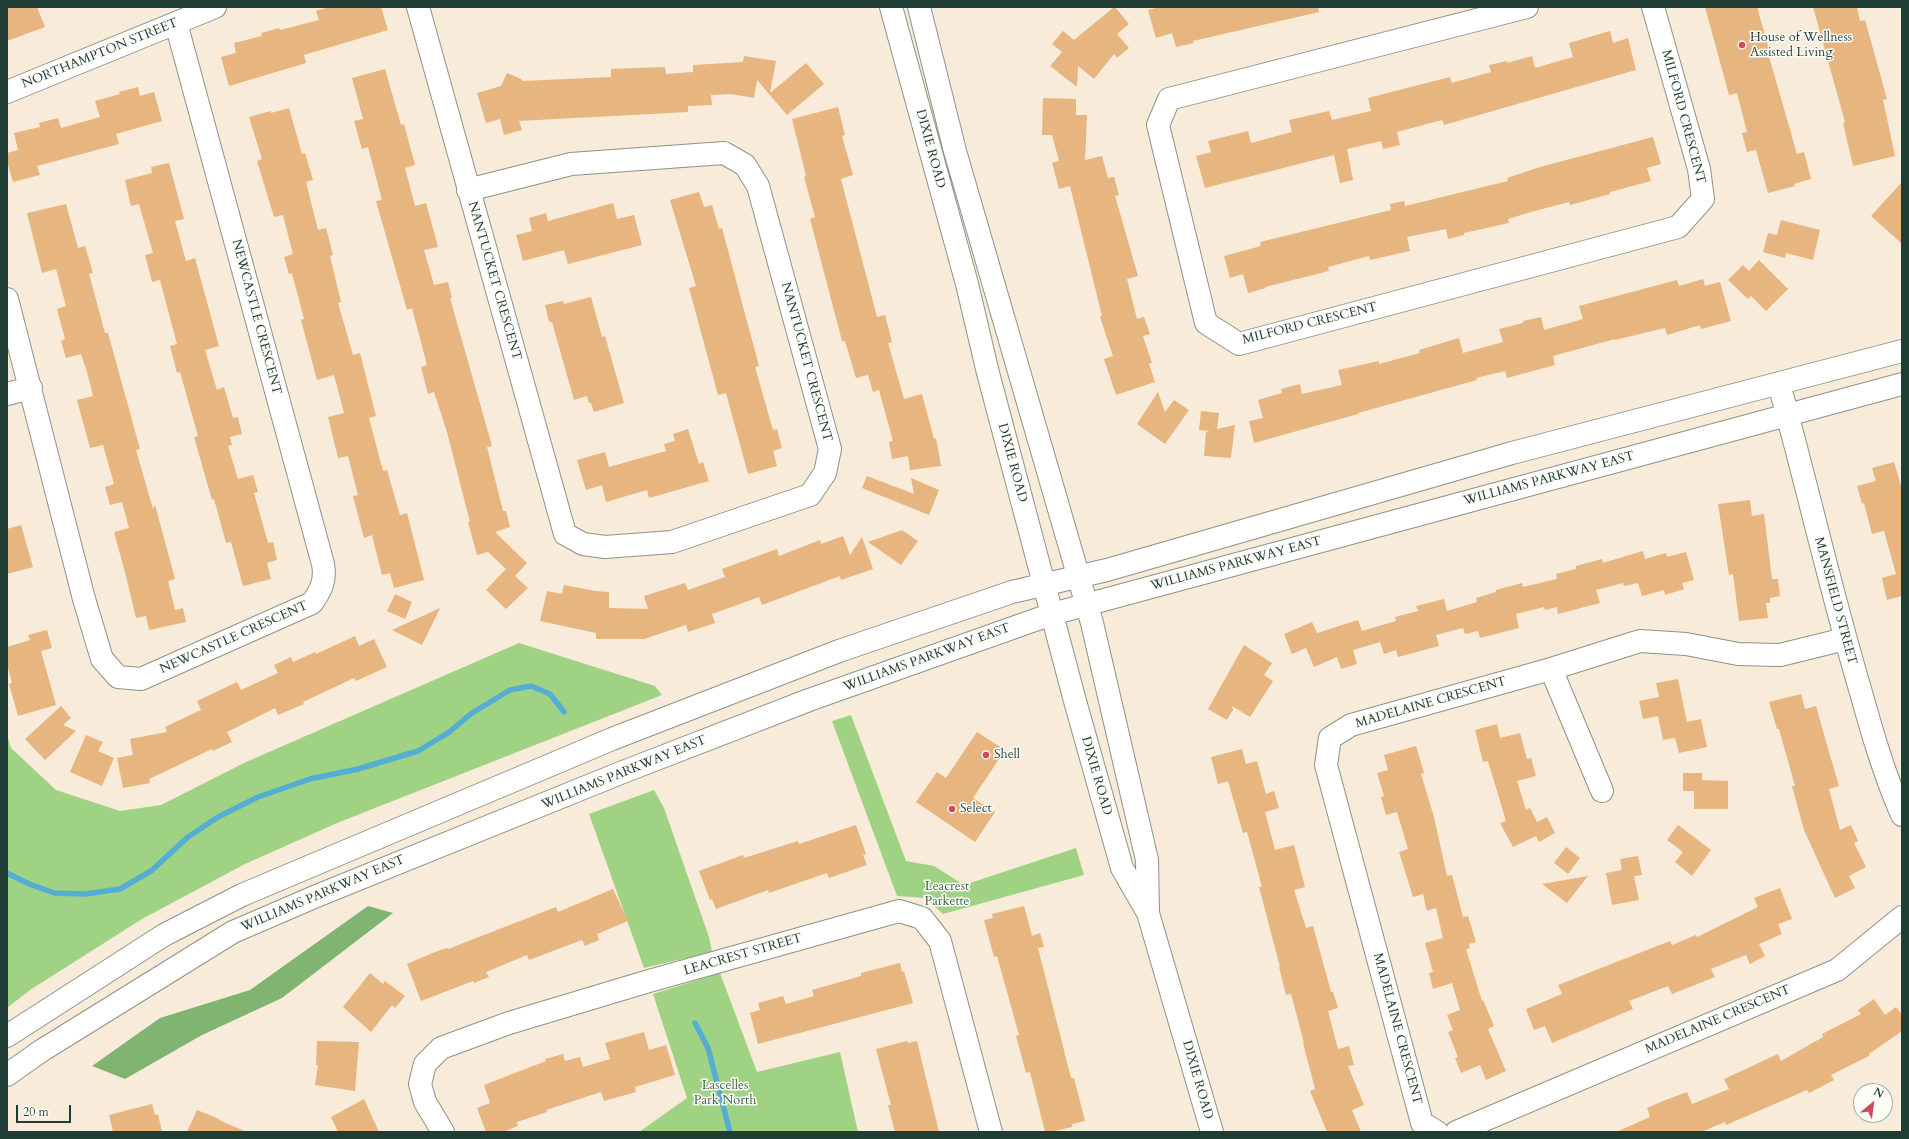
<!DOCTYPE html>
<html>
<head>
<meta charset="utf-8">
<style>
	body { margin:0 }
	#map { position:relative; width:1909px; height:1139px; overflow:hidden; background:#f8ebd9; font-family:Cardo,serif }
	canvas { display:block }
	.frame { position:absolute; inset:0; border:8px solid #1f3d34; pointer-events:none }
	.north { position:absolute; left:1853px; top:1083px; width:40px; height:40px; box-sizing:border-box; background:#fdfcf7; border:1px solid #a4b0a9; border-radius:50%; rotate:29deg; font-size:11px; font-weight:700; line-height:16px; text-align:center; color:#1f3d34 }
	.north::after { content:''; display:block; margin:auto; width:14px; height:18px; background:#d1495b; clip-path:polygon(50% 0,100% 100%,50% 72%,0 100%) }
	.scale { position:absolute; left:16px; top:1105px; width:55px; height:18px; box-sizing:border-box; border:2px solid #1f3d34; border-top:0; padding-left:5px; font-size:12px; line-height:14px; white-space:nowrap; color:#1f3d34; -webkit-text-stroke:3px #fdfcf7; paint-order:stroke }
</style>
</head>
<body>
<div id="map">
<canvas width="1909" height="1139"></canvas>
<div class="frame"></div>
<div class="north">N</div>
<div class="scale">20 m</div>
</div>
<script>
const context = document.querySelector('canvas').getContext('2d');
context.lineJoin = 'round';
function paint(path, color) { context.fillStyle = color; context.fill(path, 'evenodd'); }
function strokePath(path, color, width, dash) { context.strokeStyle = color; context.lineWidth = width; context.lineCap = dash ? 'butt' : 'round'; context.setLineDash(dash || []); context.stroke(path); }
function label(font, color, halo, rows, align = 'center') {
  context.font = font + ' Cardo,serif'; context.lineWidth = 3; context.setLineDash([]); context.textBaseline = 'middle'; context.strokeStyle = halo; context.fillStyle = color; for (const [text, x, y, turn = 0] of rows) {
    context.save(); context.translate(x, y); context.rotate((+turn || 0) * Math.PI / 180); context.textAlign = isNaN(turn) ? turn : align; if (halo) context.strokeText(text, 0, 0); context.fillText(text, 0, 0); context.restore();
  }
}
const green = new Path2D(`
	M519 643 655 686 662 695 337 823 245 864 142 919 30 990 7 1008V735L11 748 56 790 120 811 161 805 246 762Z
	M851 715 906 861 934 866 964 885 1076 848 1084 875 943 914 925 898 897 896 832 721Z
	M654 790 664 808 709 937 712 952 644 968 589 814Z
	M720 973 757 1072 840 1052 858 1132H639L687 1098 653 994Z`);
const forest = new Path2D(`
	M368 906 393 913 282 998 202 1035 125 1079 92 1066 160 1018 250 990Z`);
const stream = new Path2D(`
	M7 873 29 884 54 893 85 894 120 889 151 871 188 837 218 817 258 797 310 779 358 769 418 751 448 733 472 713 510 690 531 686 550 694 564 712
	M695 1023 708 1048 730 1132`);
const building = new Path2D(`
	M7 7H37L45 27 7 41Z
	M330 7H381L388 30 304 55 306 63 229 86 221 57 236 53 234 43 262 36 261 33 279 28 280 30 319 20 316 11Z
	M1114 7H1115L1129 24 1117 34 1129 48 1117 58 1114 54 1094 79 1078 66 1077 87 1050 66 1062 52 1052 44 1063 31 1074 40Z
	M1160 7H1318L1319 12 1193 41 1194 43 1176 47 1172 33 1156 38 1148 10Z
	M1705 7H1757L1770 53H1768L1797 154 1804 152 1811 179 1794 184 1795 186 1768 193 1756 150 1747 152 1742 133 1747 132 1737 93 1729 95Z
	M1813 7H1857L1860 21 1865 20 1887 99 1883 100 1895 156 1853 166 1843 123 1845 122Z
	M1610 31 1613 43 1628 38 1636 70 1444 125 1442 120 1397 132 1400 145 1383 149 1381 141 1347 149 1353 180 1340 183 1334 155 1205 188 1196 156 1211 152 1208 141 1248 131 1251 143 1292 132 1289 120 1329 111 1332 120 1371 111 1368 98 1450 77 1452 83 1491 72 1489 65 1507 61V63L1532 56 1535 68 1573 57 1569 43Z
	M744 56 776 61 770 93 806 63 824 84 787 115 757 80 754 98 731 94 711 95 712 105 688 106V112L519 121 522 130 504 135 500 119 486 123 477 93 501 86 507 73 521 79 522 81 611 77V69L665 67 666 74 693 72V65L743 62Z
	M385 69 401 125 404 124 415 165 405 168 415 206 426 203 438 247 424 250 434 285 448 282 452 298H450L492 446 487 447 503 511H506L510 527 495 532 527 563 515 576 528 588 506 609 486 590 506 569 488 552 477 555 468 522H470L447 432 434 392 428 394 421 367 427 365 412 308 407 310 376 201 382 200 368 147 362 149 354 121 363 119 352 78Z
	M138 87 140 96 154 92 162 121 116 134 119 144 37 166 40 175 13 182 7 161V153L18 150 14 133 40 127 39 123 58 118 61 128 100 117 95 101 120 94 119 92Z
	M1043 98 1076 99V115H1087L1085 160 1102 156 1108 178 1114 177 1119 195 1115 196 1138 276 1127 279 1137 319 1144 317 1150 334 1143 336 1152 363 1149 364 1155 382 1116 395 1104 359 1113 356 1100 317 1102 316 1070 186 1059 189 1052 163 1059 161 1052 135H1042Z
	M838 107 845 135 842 136 853 175 841 179 877 317 885 315 892 342 888 343 904 399 922 394 934 439 936 438 941 466 910 470 908 456 892 459 889 442 893 441 879 390 873 392 868 375 856 378 845 341H842L810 219 815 217 804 177 806 176 792 119Z
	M289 108 302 154 305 153 313 180 306 182 318 230 326 228 333 255 330 256 341 302 338 303 353 355 360 353 376 416 369 418 383 471 387 470 400 515 407 513 424 580 394 588 390 573 382 575 372 535 364 538 353 496 358 495 348 456 338 458 328 417 344 413 334 375 317 380 301 320 304 319 292 273 289 274 284 257 293 254 283 215 274 217 257 161 262 159 249 117 271 111V113Z
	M1653 137 1661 164 1647 168 1651 181 1610 192V194L1592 199 1570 205 1569 202 1531 212 1508 219 1509 223 1464 233V235L1448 239 1446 229 1407 237 1410 251 1370 260 1369 256 1328 267 1329 271 1265 287 1266 288 1248 293 1243 274 1230 278 1224 256 1261 246 1260 242 1391 210 1390 204 1404 201 1405 206 1508 181 1507 178 1540 167Z
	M169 163 184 219 175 221 186 261 195 258 219 346 205 350 217 390 224 387 233 418 238 417 242 434 230 437 232 445 228 446 238 479 253 475 258 492 254 493 268 543 273 542 277 560 267 563 271 579 243 586 231 542 226 543 214 499 212 500 194 437 198 436 180 372 177 373 170 346 177 344 160 280 152 282 145 255 153 253 139 204 131 206 125 180 152 173 151 167Z
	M1902 182V244L1871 216Z
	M699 192 704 207 712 205 719 229 722 228 759 366 755 367 773 430 777 429 782 448 773 451 777 466 748 474 726 393 718 395 689 288 696 286 670 200Z
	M613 203 617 219 634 215 642 245 568 264 564 250 523 261 516 235 532 231 529 218 546 213 548 221Z
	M66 204 78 248 85 246 93 273 89 274 105 333H108L140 449 136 450 153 509 155 505 168 553 175 579 168 581 175 610 183 608 186 622 149 630 146 616 136 618 126 576 114 532 129 528 122 502 110 505 105 487 114 484 103 445 90 448 77 400 93 396 87 372 81 354 66 358 61 341 65 339 57 309 66 306 56 269 42 273 27 213Z
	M1781 220 1820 230 1813 260 1786 253 1785 258 1763 252 1768 233 1777 235Z
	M1759 260 1788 289 1766 311 1751 296 1748 299 1728 280 1743 265 1749 271Z
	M1703 279 1705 286 1720 282 1731 321 1701 329 1700 325 1667 335 1665 328 1615 340V339L1553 356 1555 365 1507 378 1505 371 1476 378 1477 380 1358 413V414L1254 443 1249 421 1263 418 1258 400 1282 393 1281 389 1300 384 1302 394 1342 385 1338 370 1379 361V364L1420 353 1419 350 1459 338 1463 353 1503 342 1499 329 1523 323V321L1541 317 1544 330 1583 319 1579 306 1677 280 1679 286Z
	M591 297 602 337 605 336 624 403 594 412 591 403H589L587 396 574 400 552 322H549L545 305 563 301 564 304Z
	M1158 392 1165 412 1174 400 1189 410 1165 444 1137 424Z
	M1201 411 1219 413 1217 429 1235 425 1231 458 1204 456 1206 432 1210 431 1199 430Z
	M688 429 699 464 703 462 709 481 649 498 647 490 606 502 602 485 586 490 577 460 605 452 609 467 666 451 664 444 675 441 673 434Z
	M1894 462 1902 489V596L1887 600 1882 578 1896 574 1884 531 1872 534 1864 503 1862 504 1857 486 1876 481 1872 468Z
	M867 476 914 494 911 478 939 490 929 515 862 488Z
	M1750 500 1752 516 1764 514 1772 579H1778L1780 596 1770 598V603H1766L1768 618 1739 621 1733 574 1729 575 1718 504Z
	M21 525 33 567 7 574V529Z
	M902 530 918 541 901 565 868 542Z
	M843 536 850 555 862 537 873 569 841 580 840 576 762 605 759 597 712 614 715 623 688 632 686 625 644 639H596V633L540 621 547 591 562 594 564 585 595 591 609 592V608L648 609 644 596 685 583 688 590 725 577 722 569 777 549 779 556 820 540 821 544Z
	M1643 551 1645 559 1666 553 1667 557 1686 552 1694 580 1682 583 1684 589 1665 595 1664 590 1642 596 1638 583 1624 586 1623 583 1596 590 1600 603 1558 614 1557 607 1545 610 1544 607 1516 614 1519 628 1480 638 1478 631 1465 634 1463 628 1436 635 1439 646 1398 657 1396 650 1384 654 1380 642 1353 650 1357 664 1341 669 1337 657 1314 667 1306 648 1292 654 1284 634 1312 622 1317 633 1358 620 1362 631 1396 621 1395 617 1418 611 1416 606 1444 599 1447 611 1477 602 1476 598 1496 592V590L1522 583 1523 587 1557 579 1556 574 1576 569V566L1602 559 1603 563Z
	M395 594 412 602 405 619 387 611Z
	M440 608 422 645 392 630Z
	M47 630 52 648 41 651 56 705 18 716 9 684 12 683 7 664V647L30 640 28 635Z
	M355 636 359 646 374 639 387 667 356 681 354 678 303 702 304 704 278 715 275 708 227 732 232 742 213 751 212 749 149 779 150 783 123 788 117 758 133 755 130 739 167 732 165 727 201 710 197 701 237 682 241 690 278 673 274 665 291 657 293 662 315 652 316 654Z
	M1244 645 1272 663 1264 675 1273 681 1250 717 1232 706 1233 710 1227 720 1208 709Z
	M1678 679 1687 722 1701 719 1707 747 1679 753 1675 738 1663 740 1658 716 1643 719 1639 701 1659 697 1656 683Z
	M1801 694 1805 709 1816 706 1827 745 1839 786 1829 789 1840 830 1851 825 1858 841 1854 843 1866 867 1849 876 1855 888 1835 898 1804 830 1792 786H1795L1779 729H1777L1769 702Z
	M61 706 71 718 63 725 76 731 45 760 25 739Z
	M1497 724 1500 738 1520 733 1527 759 1531 758 1536 776 1517 781 1526 810 1530 808 1537 822 1547 817 1555 833 1539 842 1536 836 1513 847 1500 823 1506 821 1488 761 1483 762 1475 730Z
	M977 732 1005 750 973 798 995 812 975 842 916 802 937 772 946 778Z
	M86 735 103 742 98 751 114 758 102 786 70 772Z
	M1416 746 1424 773 1421 774 1434 817 1447 876 1452 875 1463 917 1468 916 1476 942 1469 944 1470 948 1466 949 1482 1001 1483 1000 1494 1026 1488 1029 1506 1071 1486 1080 1480 1065 1461 1073 1455 1058 1458 1057 1448 1032 1453 1030 1447 1015 1460 1010 1452 983 1433 989 1429 973 1433 972 1425 943 1443 938 1436 908 1427 911 1423 894 1413 897 1399 852 1408 849 1397 812 1386 815 1381 797 1384 796 1377 773 1388 770 1384 755Z
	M1242 749 1246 764 1257 761 1266 794 1274 791 1279 808 1265 812 1275 850 1294 845 1305 887 1294 890 1306 928 1313 926 1331 992H1333L1338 1008 1328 1011 1338 1049 1349 1046 1354 1065 1348 1066 1364 1105 1352 1110 1361 1132H1327L1310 1091 1315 1089 1303 1043H1304L1291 994 1286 995 1279 967H1280L1259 887H1262L1247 832 1243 833 1228 781 1218 784 1211 757Z
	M1683 773H1702V780L1728 781V809H1694V791H1683Z
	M856 825 866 854 863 855 867 865 829 878 827 873 769 893 768 890 716 909 712 899 710 900 699 871 743 855 744 858 798 841 799 844Z
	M1678 825 1711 850 1692 876 1675 862 1683 852 1667 840Z
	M1566 847 1580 858 1568 874 1554 863Z
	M1638 856 1642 875 1634 876 1639 900 1612 905 1606 873 1622 870 1620 859Z
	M1588 876 1567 903 1542 884Z
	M1780 888 1792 919 1778 924 1782 934 1759 944 1765 956 1750 964 1746 955 1711 969 1715 977 1695 985 1672 994 1668 986 1629 1001 1633 1009 1552 1043 1545 1026 1534 1030 1526 1009 1562 994 1558 985 1670 941 1672 945 1696 935 1697 937 1758 907 1754 898Z
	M613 889 628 921 597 934 599 940 585 946 582 940 529 960 527 955 486 972 489 977 474 983 473 981 421 1001 407 964 435 952 447 948 448 949 556 907 558 912Z
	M1024 906 1032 936 1040 933 1044 947 1038 948 1071 1078H1074L1085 1121 1072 1124V1127L1050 1132H1045L1030 1072 1026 1073 1016 1036 1019 1035 997 956 994 957 984 920 993 918 992 914Z
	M900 963 902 972 904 971 913 1003 758 1044 750 1013 760 1010 758 1003 783 996 786 1004 814 996 812 990 861 976V973Z
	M370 973 383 984 385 981 405 996 395 1008 392 1005 371 1032 343 1007Z
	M1874 999 1885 1015 1896 1007 1902 1015V1031L1869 1054V1056L1831 1075 1834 1080 1809 1093 1807 1090 1726 1125 1725 1122 1701 1132H1616L1650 1117 1647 1108 1663 1101 1687 1092 1692 1104 1729 1089 1724 1079 1778 1054 1781 1061 1823 1037 1822 1034 1861 1014 1858 1010Z
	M644 1032 649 1050 666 1045 675 1075 635 1087 636 1092 604 1101 601 1092 546 1110 547 1112 517 1122 518 1126 503 1132H486L477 1108 490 1103 484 1085 546 1061 545 1059 563 1054 565 1061 580 1057 583 1067 610 1059 605 1043Z
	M317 1041 359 1042 355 1091 315 1085 318 1065H316Z
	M907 1041 908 1043 917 1041 939 1132H895L888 1105H891L876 1049Z
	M364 1099 379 1132H338L331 1117Z
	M152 1104 155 1115 158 1114 162 1132H113L109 1115Z
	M197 1110 219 1119V1120L247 1132H187Z`);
const minor = new Path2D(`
	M418 7 565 534 583 544 605 547 672 542 810 495 825 473 830 449 758 186 745 165 724 153 571 164 468 190
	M1527 7 1169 99 1158 125 1206 323 1239 344 1678 227 1703 199 1699 169 1653 7
	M7 92 215 7
	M7 299 84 599 102 659 118 677 141 679 312 603C321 590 326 581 323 564L176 23
	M1779 384C1807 485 1830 588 1860 689 1872 732 1884 774 1902 815
	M7 394 31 388
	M1551 669 1602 791
	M443 1132 425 1102 420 1084 425 1064 441 1048 509 1023 649 981 899 911 922 918 940 941 991 1132
	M1437 1132 1422 1123 1326 765 1330 738 1351 725 1551 669 1640 641 1686 644 1738 654 1780 655 1845 639
	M1456 1132 1837 970 1902 917`);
const major = new Path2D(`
	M891 7 967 284 988 373 1075 701 1122 868 1148 913 1212 1132
	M919 7 955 151 1092 623 1147 860 1148 911
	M7 1036 164 935 242 895 612 739 839 651 1012 592 1107 570 1512 453 1902 351
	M7 1075 41 1051 233 932 319 895 623 772 809 700 1052 614 1902 384`);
const markers = [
	[1742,45,4,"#d1495b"],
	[986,755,4,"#d1495b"],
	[952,809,4,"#d1495b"]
];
const poiNames = [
	["House of Wellness",1750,38],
	["Assisted Living",1750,53],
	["Shell",994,755],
	["Select",960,809]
];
const streetNames = [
	["NORTHAMPTON STREET",100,54,-22],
	["MILFORD CRESCENT",1683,117,75],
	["DIXIE ROAD",930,149,75],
	["NANTUCKET CRESCENT",494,281,74],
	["NEWCASTLE CRESCENT",256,317,75],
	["MILFORD CRESCENT",1310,324,-14],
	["NANTUCKET CRESCENT",806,362,75],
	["DIXIE ROAD",1012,463,75],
	["WILLIAMS PARKWAY EAST",1549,479,-15],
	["WILLIAMS PARKWAY EAST",1236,564,-15],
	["MANSFIELD STREET",1835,601,75],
	["NEWCASTLE CRESCENT",234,638,-24],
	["WILLIAMS PARKWAY EAST",927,658,-20],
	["MADELAINE CRESCENT",1431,703,-16],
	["WILLIAMS PARKWAY EAST",624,773,-22],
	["DIXIE ROAD",1096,776,74],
	["WILLIAMS PARKWAY EAST",323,894,-23],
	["LEACREST STREET",743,955,-16],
	["MADELAINE CRESCENT",1718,1020,-23],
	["MADELAINE CRESCENT",1397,1029,75],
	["DIXIE ROAD",1197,1080,74]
];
const parkNames = [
	["Leacrest",947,887],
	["Parkette",947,902],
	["Lascelles",725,1086],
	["Park North",725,1101]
];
paint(green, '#9fd383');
paint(forest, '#7fb571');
strokePath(stream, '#54add2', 5.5);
paint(building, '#e7b57f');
strokePath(minor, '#8c9486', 24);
strokePath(major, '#8c9486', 24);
strokePath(minor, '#fff', 22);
strokePath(major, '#fff', 22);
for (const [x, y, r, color] of markers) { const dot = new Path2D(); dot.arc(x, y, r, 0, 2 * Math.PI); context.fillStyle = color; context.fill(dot); strokePath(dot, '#fdfcf7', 1.5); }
label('13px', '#1f3d34', '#fdfcf7', poiNames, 'left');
label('13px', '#1f3d34', '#fdfcf7', streetNames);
label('13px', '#3f6248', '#fdfcf7', parkNames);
</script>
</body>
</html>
